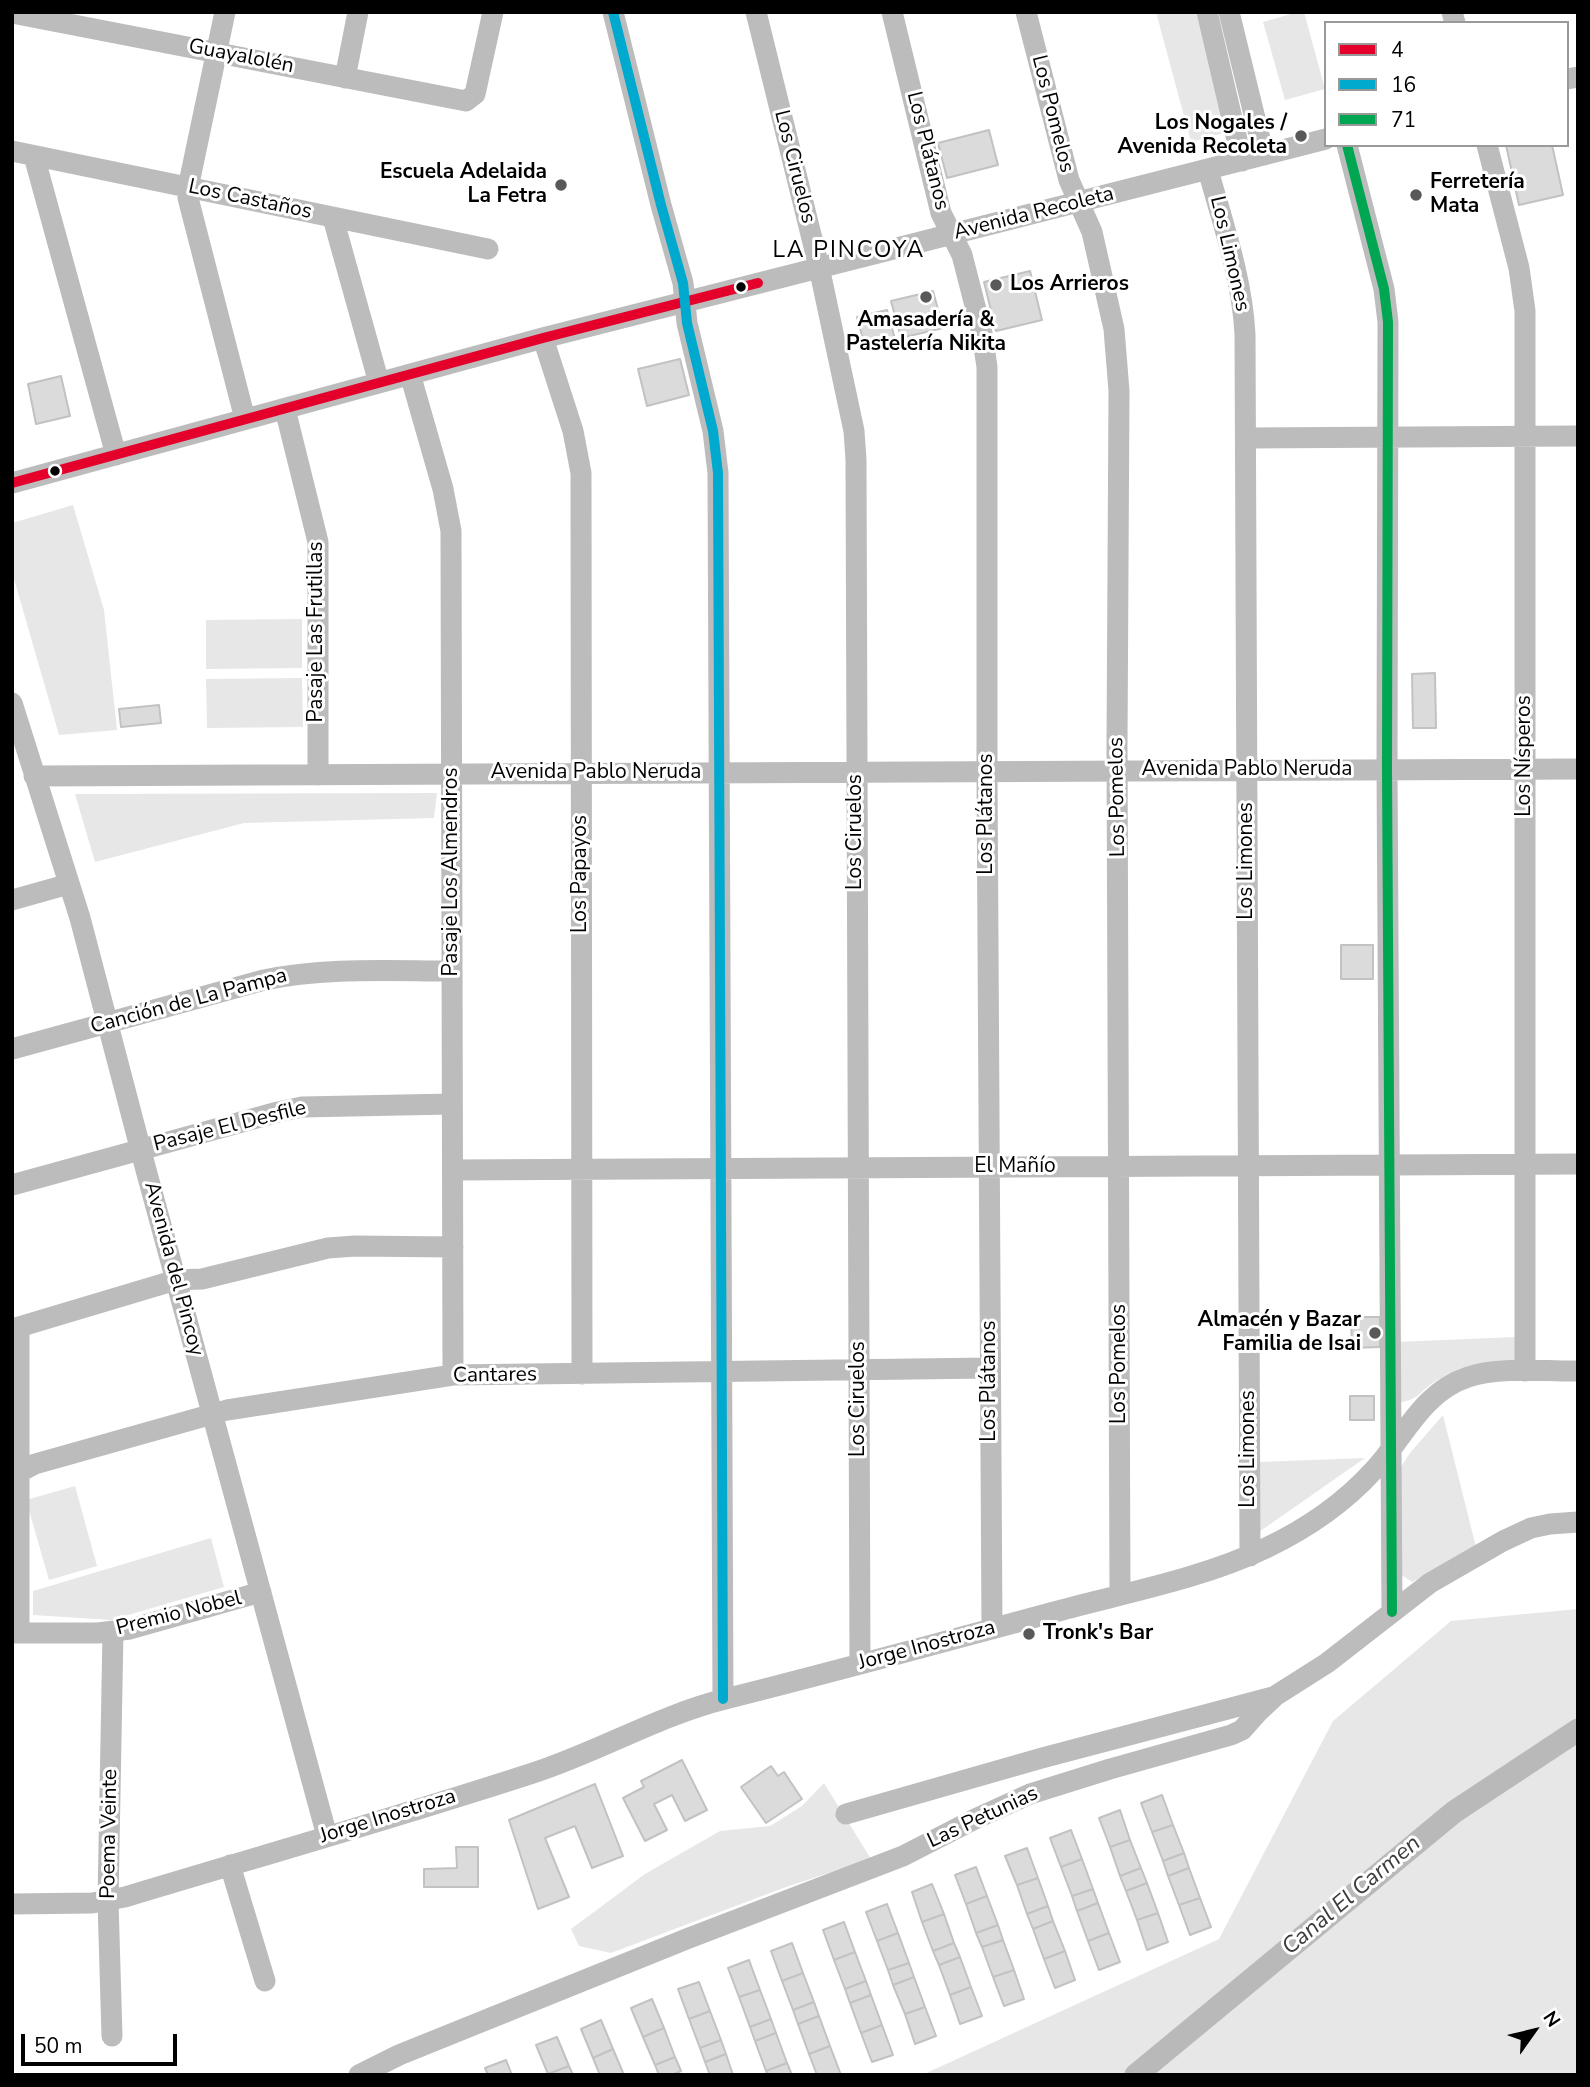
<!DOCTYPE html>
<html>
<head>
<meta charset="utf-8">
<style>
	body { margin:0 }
	#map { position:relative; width:1590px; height:2087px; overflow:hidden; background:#fff; font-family:"Nunito Sans",sans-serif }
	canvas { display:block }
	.frame { position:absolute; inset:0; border:14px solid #000; pointer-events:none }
	.legend { position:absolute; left:1324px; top:21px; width:245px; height:126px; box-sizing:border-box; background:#fff; border:2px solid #999; margin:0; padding:9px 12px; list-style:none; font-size:21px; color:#000 }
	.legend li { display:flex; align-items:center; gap:14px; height:35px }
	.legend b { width:35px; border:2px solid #999 }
	.north { position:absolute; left:1499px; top:1996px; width:70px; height:70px; -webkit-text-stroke:5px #fff; paint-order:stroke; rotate:56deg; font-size:19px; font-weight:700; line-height:28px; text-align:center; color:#000 }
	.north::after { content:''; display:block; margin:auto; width:24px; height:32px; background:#000; clip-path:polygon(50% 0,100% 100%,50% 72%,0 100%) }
	.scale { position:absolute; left:21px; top:2034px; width:156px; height:32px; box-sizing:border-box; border:4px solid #000; border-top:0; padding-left:9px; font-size:21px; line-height:24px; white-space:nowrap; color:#000; -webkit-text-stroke:5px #fff; paint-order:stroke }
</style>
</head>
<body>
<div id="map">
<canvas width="1590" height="2087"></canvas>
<div class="frame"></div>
<ul class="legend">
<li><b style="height:9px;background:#e4002b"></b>4</li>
<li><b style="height:9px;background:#00a9ce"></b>16</li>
<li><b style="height:9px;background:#00a651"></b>71</li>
</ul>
<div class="north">N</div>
<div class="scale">50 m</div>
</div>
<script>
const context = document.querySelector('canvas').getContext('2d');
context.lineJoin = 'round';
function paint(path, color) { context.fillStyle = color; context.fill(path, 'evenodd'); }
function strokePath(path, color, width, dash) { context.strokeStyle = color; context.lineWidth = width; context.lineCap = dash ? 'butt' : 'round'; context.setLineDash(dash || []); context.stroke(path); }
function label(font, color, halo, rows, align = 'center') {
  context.font = font + ' "Nunito Sans",sans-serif'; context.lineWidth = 6; context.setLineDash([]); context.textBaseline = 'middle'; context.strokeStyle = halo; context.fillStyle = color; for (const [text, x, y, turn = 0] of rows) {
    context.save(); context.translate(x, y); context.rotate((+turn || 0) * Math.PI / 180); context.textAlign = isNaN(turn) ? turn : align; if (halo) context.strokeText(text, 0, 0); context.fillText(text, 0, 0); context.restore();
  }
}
const green = new Path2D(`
	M1156 12H1196L1227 132 1191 142Z
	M1298 12H1304L1325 89 1285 100 1263 22Z
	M73 505 104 610 117 730 59 735 12 572V523Z
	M302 619V668L206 669V620Z
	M302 678 303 727 207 728 206 679Z
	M437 793 434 818 244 823 95 862 75 794Z
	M1516 1337V1362C1484 1361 1465 1363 1436 1381 1420 1390 1419 1401 1399 1402L1396 1342Z
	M1443 1415 1476 1547 1412 1582 1400 1574 1399 1470 1410 1453Z
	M1365 1458 1256 1534 1259 1462Z
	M75 1486 97 1566 49 1580 26 1500Z
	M211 1538 224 1587 111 1620 33 1615V1591Z
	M1578 1609V2075H922L1219 1939 1333 1721 1451 1621Z
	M824 1783 871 1859 786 1887 611 1953 579 1946 571 1929 645 1874 720 1831 770 1826 802 1806Z`);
const canal = new Path2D(`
	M1136 2075 1454 1812 1578 1730`);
const building = new Path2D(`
	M989 130 998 165 947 178 938 143Z
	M1506 145H1552L1563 195 1519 205Z
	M1030 271 1042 320 996 331 984 282Z
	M933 291 943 328 901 338 891 301Z
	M887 310 895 339 865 347 857 317Z
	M680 359 689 395 647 406 638 369Z
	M61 376 70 416 36 424 28 384Z
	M1435 673 1436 728H1413L1412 674Z
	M159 705 161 723 121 727 119 709Z
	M1341 945H1373V979H1341Z
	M1351 1317H1380V1347L1352 1348Z
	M1350 1396H1374V1420H1350Z
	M682 1760 707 1810 685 1821 672 1795 654 1804 667 1830 645 1841 623 1798 644 1787 641 1781Z
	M771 1766 778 1776 784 1772 802 1799 766 1823 741 1787Z
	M595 1784 623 1856 592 1868 575 1826 545 1838 569 1897 538 1909 509 1820Z
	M1162 1795 1173 1825 1152 1832 1141 1803Z
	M1120 1810 1130 1840 1110 1847 1099 1818Z
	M1173 1825 1184 1853 1163 1861 1152 1832Z
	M1071 1830 1082 1859 1061 1867 1050 1838Z
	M1130 1840 1141 1868 1120 1876 1110 1847Z
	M456 1847H478V1887H424V1869L457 1868Z
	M1027 1848 1038 1878 1017 1885 1005 1856Z
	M1184 1853 1189 1868 1168 1876 1163 1861Z
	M1082 1859 1093 1889 1072 1896 1061 1867Z
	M976 1867 987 1896 966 1904 955 1875Z
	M1141 1868 1147 1883 1126 1891 1120 1876Z
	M1189 1868 1200 1898 1179 1905 1168 1876Z
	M1038 1878 1048 1906 1027 1914 1017 1885Z
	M1147 1883 1158 1913 1137 1920 1126 1891Z
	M932 1884 944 1914 922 1922 912 1892Z
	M1093 1889 1098 1903 1077 1911 1072 1896Z
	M987 1896 998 1925 976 1933 966 1904Z
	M1200 1898 1211 1927 1190 1935 1179 1905Z
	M1098 1903 1109 1933 1088 1941 1077 1911Z
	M887 1904 898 1933 877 1941 866 1912Z
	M1048 1906 1053 1921 1033 1929 1027 1914Z
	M1158 1913 1168 1942 1147 1950 1137 1920Z
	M944 1914 954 1943 933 1951 922 1922Z
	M1053 1921 1065 1951 1044 1959 1033 1929Z
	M844 1922 855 1952 834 1960 823 1930Z
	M998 1925 1003 1940 982 1947 976 1933Z
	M898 1933 909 1963 888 1970 877 1941Z
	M1109 1933 1120 1962 1099 1970 1088 1941Z
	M1003 1940 1014 1970 993 1977 982 1947Z
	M792 1943 803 1973 782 1981 771 1951Z
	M954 1943 960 1957 939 1965 933 1951Z
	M1065 1951 1075 1980 1055 1988 1044 1959Z
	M855 1952 866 1981 845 1989 834 1960Z
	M960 1957 971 1987 950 1995 939 1965Z
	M749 1960 760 1990 739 1997 728 1968Z
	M909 1963 914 1977 893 1985 888 1970Z
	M1014 1970 1024 1999 1004 2006 993 1977Z
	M803 1973 814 2002 793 2010 782 1981Z
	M914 1977 925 2007 905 2014 893 1985Z
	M866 1981 871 1995 850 2003 845 1989Z
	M699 1982 710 2011 689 2019 678 1989Z
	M971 1987 982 2016 960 2024 950 1995Z
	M760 1990 771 2019 750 2027 739 1997Z
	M871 1995 882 2025 861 2033 850 2003Z
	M652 1999 664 2028 643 2037 631 2008Z
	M814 2002 819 2016 798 2024 793 2010Z
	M925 2007 936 2036 915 2044 905 2014Z
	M710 2011 721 2040 700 2048 689 2019Z
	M819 2016 830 2046 809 2054 798 2024Z
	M771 2019 776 2033 755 2041 750 2027Z
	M601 2020 613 2049 593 2058 581 2029Z
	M882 2025 893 2055 872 2062 861 2033Z
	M664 2028 675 2057 655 2065 643 2037Z
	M776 2033 787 2063 766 2071 755 2041Z
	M557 2037 569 2066 548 2074 536 2045Z
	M721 2040 726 2054 705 2062 700 2048Z
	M830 2046 841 2075H817L809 2054Z
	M613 2049 624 2075H600L593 2058Z
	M726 2054 733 2075H710L705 2062Z
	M675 2057 681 2071 672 2075H659L655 2065Z
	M506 2060 512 2075H488L485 2068Z
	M787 2063 792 2075H768L766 2071Z
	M569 2066 573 2075H549L548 2074Z`);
const minor = new Path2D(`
	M225 12 188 188V198L245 419
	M613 12 661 205 683 283 687 323 713 431 718 473 723 1699
	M756 12 819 267 854 431 856 460 860 1664
	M892 12 941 213 962 255 982 333 987 367V772L992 1629
	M1026 12 1069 180 1092 232 1114 329 1119 391 1117 745 1120 1595
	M1207 12 1242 161
	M1229 12 1264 155
	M1452 12 1455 23
	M12 13 466 101 475 94 493 12
	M345 78 358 12
	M1567 79 1578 77
	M1347 145 1384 289 1388 322 1387 769 1392 1612
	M1487 145 1519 268 1525 311V1371
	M12 151 488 249
	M34 156 116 455
	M1208 170C1223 224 1242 278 1245 334L1250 1556
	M333 218 379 383
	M543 338 573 431 581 473 582 1374
	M410 374 443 489 451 531 453 1375
	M285 409 318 542V775
	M1246 438 1578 436
	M12 483 543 338 1326 139
	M12 703 80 918 146 1170 327 1836
	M34 776 1578 769
	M12 900 69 884
	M12 1049 264 980C325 967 390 971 452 971
	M453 1170 1578 1164
	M12 1185 278 1112 302 1107 452 1104
	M19 1327V1633
	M12 1329 176 1280 202 1279 328 1248 355 1246 453 1247
	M12 1476 35 1464 227 1410 453 1375 990 1368
	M12 1633H98L130 1629 261 1592
	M846 1814 1042 1758 1273 1697
	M230 1865 265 1981
	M12 1904 92 1903 125 1897C261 1856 398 1817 533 1773 598 1752 660 1715 725 1699 837 1671 950 1640 1062 1610 1129 1592 1203 1578 1266 1548 1306 1529 1344 1503 1374 1470 1404 1438 1422 1392 1468 1377 1498 1367 1545 1371 1578 1371
	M112 2036 108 1901 113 1632
	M359 2075 399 2055 689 1938 903 1856 975 1819 1030 1794 1110 1769 1231 1735 1242 1730 1258 1712 1275 1696 1327 1663 1430 1583 1503 1541 1531 1528 1550 1524 1578 1522`);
const bus1 = new Path2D(`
	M12 483 543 338 758 283`);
const bus2 = new Path2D(`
	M613 12 661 205 683 283 687 323 713 431 718 473 723 1699`);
const bus3 = new Path2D(`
	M1347 145 1384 289 1388 322 1387 769 1392 1612`);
const markers = [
	[1301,136,7,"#595959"],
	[561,185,7,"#595959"],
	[1416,195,7,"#595959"],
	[996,285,7,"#595959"],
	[741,287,6,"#000"],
	[926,297,7,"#595959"],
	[55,471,6,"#000"],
	[1375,1333,7,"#595959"],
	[1029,1634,7,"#595959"]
];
const streetNames = [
	["Guayalolén",241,57,11],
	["Los Pomelos",1052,114,76],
	["Los Plátanos",927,151,76],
	["Los Ciruelos",794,167,76],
	["Los Castaños",250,200,12],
	["Avenida Recoleta",1034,214,-14],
	["Los Limones",1229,254,77],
	["Pasaje Las Frutillas",317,632,-90],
	["Los Nísperos",1525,756,-90],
	["Avenida Pablo Neruda",1247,770],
	["Avenida Pablo Neruda",596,773],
	["Los Pomelos",1118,797,-91],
	["Los Plátanos",987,814,-90],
	["Los Ciruelos",856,832,-90],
	["Los Limones",1247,861,-90],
	["Pasaje Los Almendros",452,872,-90],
	["Los Papayos",581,874,-90],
	["Canción de La Pampa",189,1002,-15],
	["Pasaje El Desfile",230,1127,-14],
	["El Mañío",1015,1167],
	["Avenida del Pincoy",173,1269,75],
	["Los Pomelos",1120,1364,-90],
	["Cantares",495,1376,-1],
	["Los Plátanos",990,1381,-90],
	["Los Ciruelos",859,1399,-90],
	["Los Limones",1249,1449,-90],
	["Premio Nobel",179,1614,-14],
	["Jorge Inostroza",927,1646,-15],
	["Jorge Inostroza",388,1817,-17],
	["Las Petunias",983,1818,-25],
	["Poema Veinte",110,1834,-89]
];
const poiNames = [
	["Los Nogales /",1287,124],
	["Avenida Recoleta",1287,148],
	["Escuela Adelaida",547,173],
	["La Fetra",547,197],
	["Ferretería",1430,183,"left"],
	["Mata",1430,207,"left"],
	["Los Arrieros",1010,285,"left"],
	["Amasadería &",926,321,"center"],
	["Pastelería Nikita",926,345,"center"],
	["Almacén y Bazar",1361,1321],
	["Familia de Isai",1361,1345],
	["Tronk's Bar",1043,1634,"left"]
];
const neighbourhoodNames = [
	["LA PINCOYA",849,251]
];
const waterNames = [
	["Canal El Carmen",1352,1896,-40]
];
paint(green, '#e7e7e7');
strokePath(canal, '#b9b9b9', 23);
paint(building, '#dbdbdb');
strokePath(building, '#c2c2c2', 2);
strokePath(minor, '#bcbcbc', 21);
strokePath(bus1, '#e4002b', 10);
strokePath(bus2, '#00a9ce', 10);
strokePath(bus3, '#00a651', 10);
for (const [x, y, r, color] of markers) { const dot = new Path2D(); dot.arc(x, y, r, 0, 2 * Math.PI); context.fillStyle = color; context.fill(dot); strokePath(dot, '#fff', 2.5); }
label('21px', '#000', '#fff', streetNames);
label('bold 21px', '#000', '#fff', poiNames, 'right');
context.letterSpacing = '2px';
label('23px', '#000', '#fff', neighbourhoodNames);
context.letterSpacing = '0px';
label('italic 23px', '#3c3c3c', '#fff', waterNames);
</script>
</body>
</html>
